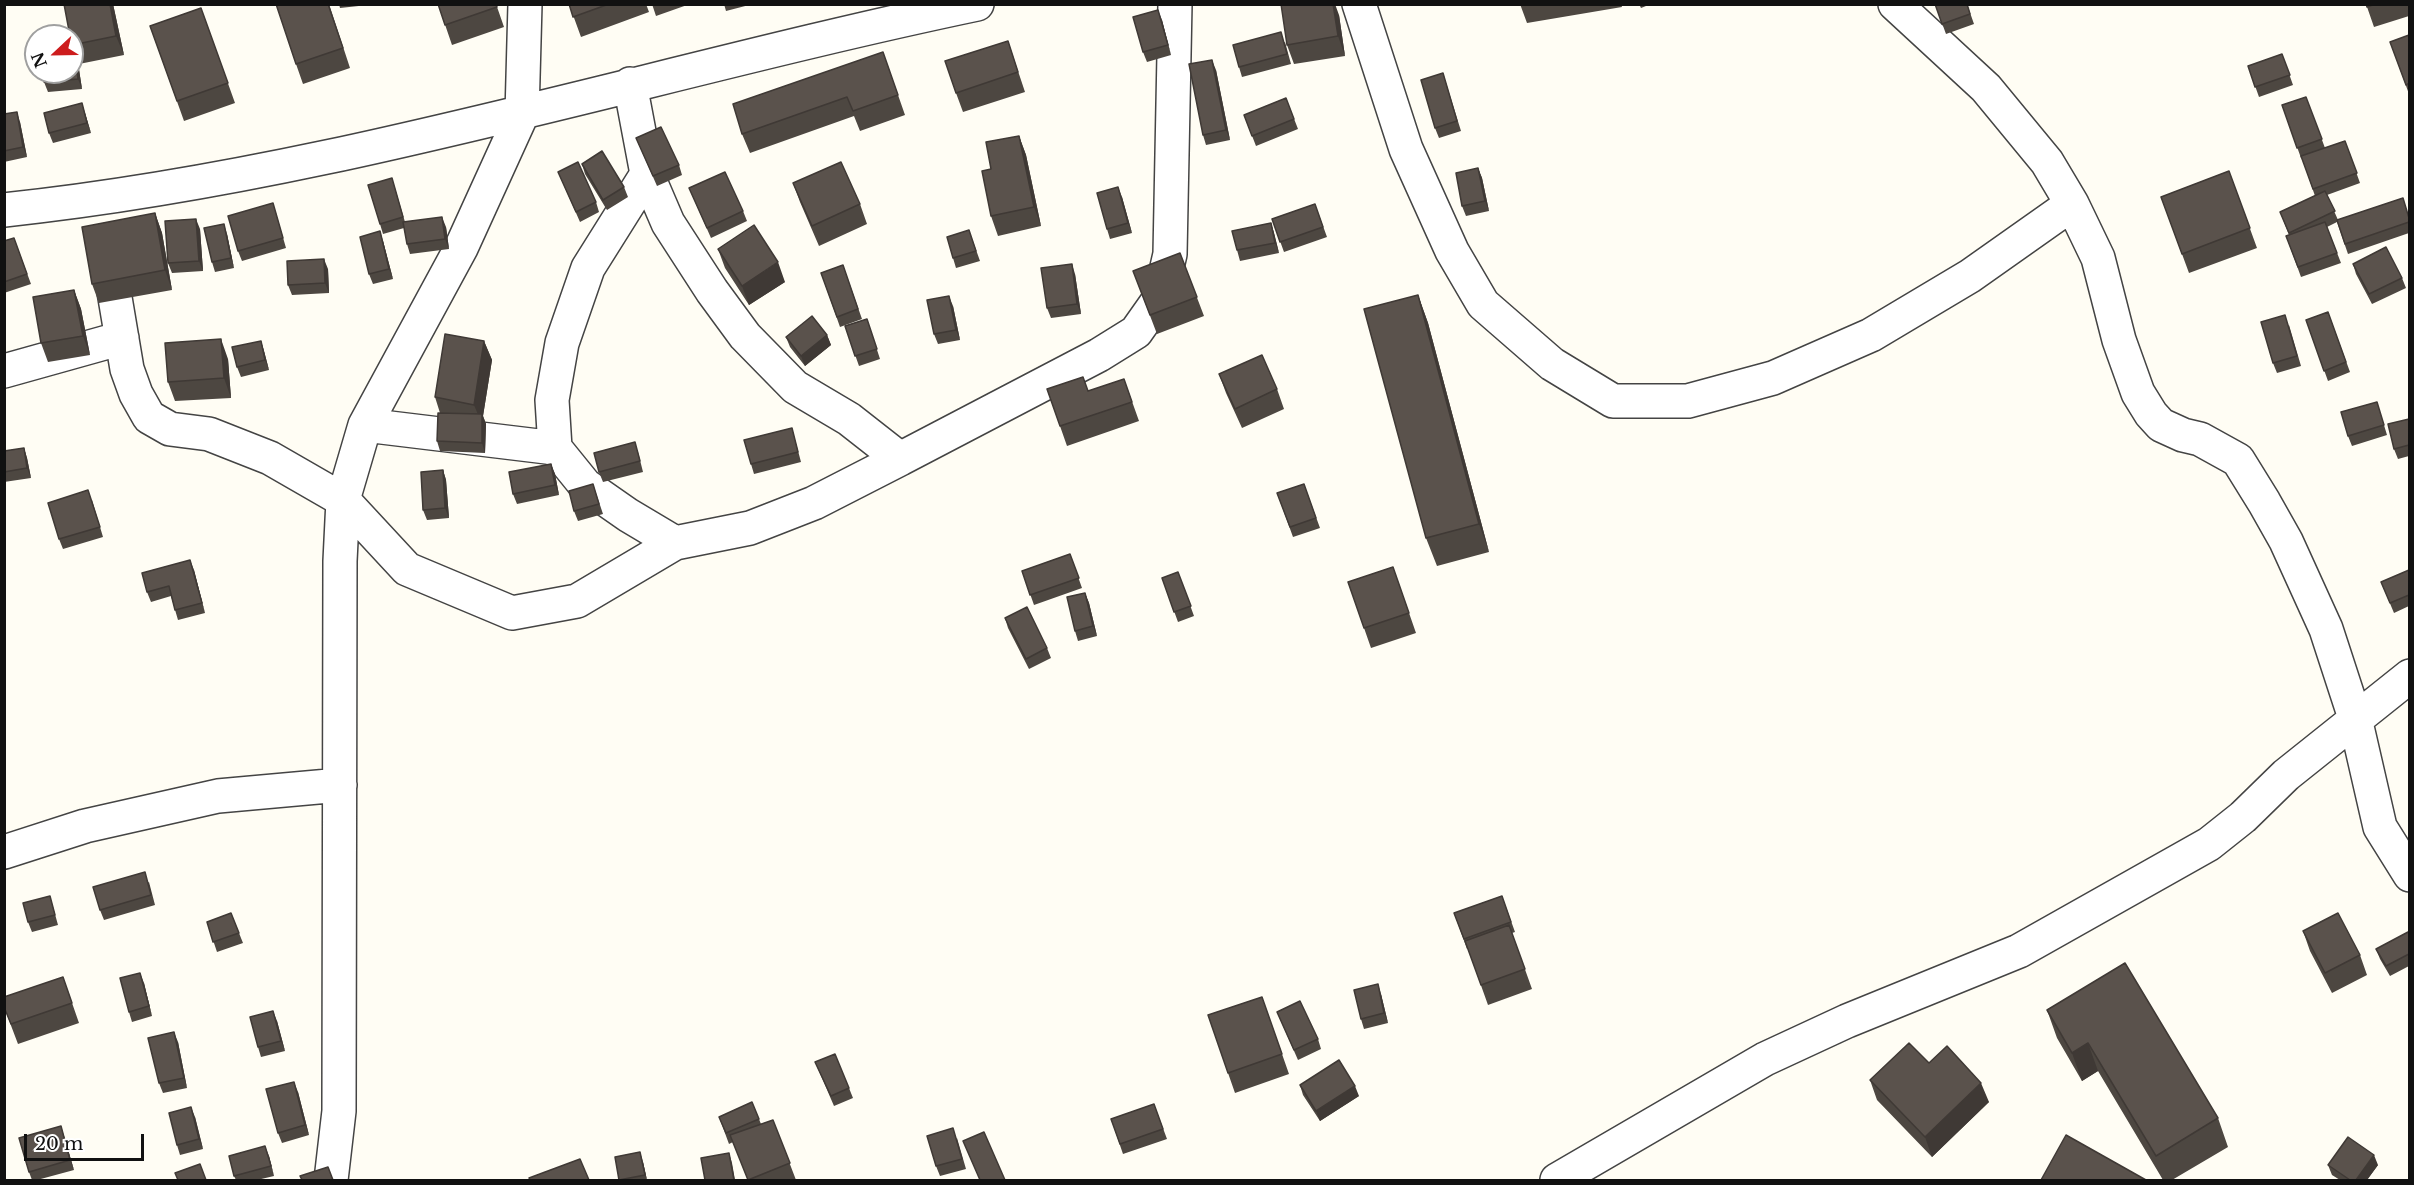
<!DOCTYPE html>
<html>
<head>
<meta charset="utf-8">
<style>
	body { margin:0 }
	#map { position:relative; width:2414px; height:1185px; overflow:hidden; background:#fffdf4; font-family:"Libre Baskerville",serif }
	canvas { display:block }
	.frame { position:absolute; inset:0; border:6px solid #111; pointer-events:none }
	.north { position:absolute; left:24px; top:24px; width:60px; height:60px; box-sizing:border-box; background:#fff; border:2px solid #a0a0a0; border-radius:50%; rotate:248deg; font-size:16px; font-weight:700; line-height:24px; text-align:center; color:#111 }
	.north::after { content:''; display:block; margin:auto; width:21px; height:27px; background:#cd1c1d; clip-path:polygon(50% 0,100% 100%,50% 72%,0 100%) }
	.scale { position:absolute; left:24px; top:1134px; width:120px; height:27px; box-sizing:border-box; border:3px solid #111; border-top:0; padding-left:8px; font-size:18px; line-height:21px; white-space:nowrap; color:#111; -webkit-text-stroke:4px #fff; paint-order:stroke }
</style>
</head>
<body>
<div id="map">
<canvas width="2414" height="1185"></canvas>
<div class="frame"></div>
<div class="north">N</div>
<div class="scale">20 m</div>
</div>
<script>
const context = document.querySelector('canvas').getContext('2d');
context.lineJoin = 'round';
function strokePath(path, color, width, dash) { context.strokeStyle = color; context.lineWidth = width; context.lineCap = dash ? 'butt' : 'round'; context.setLineDash(dash || []); context.stroke(path); }
function paint(path, color) { context.fillStyle = color; context.fill(path, 'evenodd'); }
const minor = new Path2D(`
	M1359 4 1406 149 1452 251 1483 304 1552 364 1613 401H1688L1773 378 1871 335 1970 276 2072 204
	M1895 4 1986 88 2047 162 2072 204 2098 258 2119 340 2138 393 2151 414 2161 425 2183 435 2200 439 2238 460 2264 502 2286 541 2326 629 2355 718 2380 827 2410 875
	M630 84 647 174 668 223 712 291 745 336 795 387 849 419 900 459 1099 355 1136 332 1160 298 1170 254 1175 4
	M647 174 588 268 562 343 552 400 555 448 585 485 628 515 675 543 750 528 814 503 900 459
	M4 210C335 175 652 72 977 4
	M108 256 127 369 136 394 149 417 170 429 209 434 270 458 343 500 407 569 512 613 577 601 675 543
	M4 371 122 338
	M365 425 555 448
	M4 852 85 826 218 796 340 785
	M331 1180 339 1111 340 561 343 500 365 425 461 248 522 114 525 4
	M1557 1180 1765 1059 1847 1021 2019 951 2209 844 2243 817 2286 775 2410 676`);
const wall = new Path2D(`
	M64 4H113L124 55 79 64 78 63 82 89 48 92 44 82 74 50 72 46V36Z
	M329 4 350 68 303 84 296 64Z
	M339 4H368V5L340 8Z
	M438 4H496L504 27 452 45Z
	M569 4H646L649 12 581 37Z
	M652 4H690L656 16Z
	M724 4H753L726 11Z
	M1520 4H1621L1622 7 1527 23Z
	M1639 4H1651L1641 8Z
	M1935 4H1967L1974 24 1946 34Z
	M2366 4H2409V16L2374 27Z
	M201 8 235 103 184 121 150 26Z
	M1339 15 1345 56 1294 64 1287 45Z
	M1162 20 1171 55 1147 62 1143 52Z
	M2409 35V94L2390 42Z
	M1008 41 1025 92 963 112 956 93Z
	M1285 42 1291 64 1242 77 1239 67Z
	M883 52 905 115 860 131 854 116 750 153 742 134Z
	M2282 54 2293 85 2259 97 2248 66Z
	M1216 70 1230 140 1206 145 1203 135Z
	M1443 73 1461 131 1439 138 1435 128Z
	M2306 97 2325 148 2345 141 2360 183 2327 195 2338 220 2409 217V233L2348 254 2337 222 2327 227 2341 263 2301 277 2286 236 2289 235 2280 212 2315 196 2302 158H2301L2282 105Z
	M1286 98 1298 129 1256 146 1244 115Z
	M85 113 91 133 53 143 49 133Z
	M4 114 20 122 27 157 4 162Z
	M1019 136 1026 155 1041 226 998 236 991 216V169Z
	M636 138 679 165 682 175 657 186Z
	M582 164 624 187 628 197 607 210 585 174Z
	M1478 168 1482 178 1489 211 1466 216 1462 206Z
	M2229 171 2257 248 2189 273 2161 197Z
	M558 172 596 202 599 212 580 222Z
	M793 183 860 204 867 224 819 246 800 202Z
	M395 188 405 222 446 227 449 249 410 254 407 244 404 228 383 234 380 224Z
	M689 188 743 211 747 221 711 238Z
	M1122 197 1132 233 1110 239 1107 229Z
	M1315 204 1327 237 1284 252 1272 219Z
	M155 213 162 233 172 290 99 303 92 284Z
	M276 213 286 248 242 261 238 251Z
	M1271 223 1274 233 1279 253 1240 261 1237 250Z
	M200 229 203 271 172 273 168 263Z
	M969 230 980 261 956 268 953 258Z
	M227 234 234 268 215 272 212 262Z
	M14 238 31 284 4 293V241Z
	M383 241 393 279 373 284 369 274Z
	M718 249 785 282 749 305 725 268Z
	M1180 253 1204 316 1157 334 1133 271Z
	M2353 264 2402 278 2406 288 2372 304 2356 274Z
	M843 265 862 319 840 327 821 273Z
	M328 269 329 293 292 295 288 285Z
	M1075 274 1081 314 1051 318 1047 308Z
	M74 290 81 309 90 355 48 362 41 343Z
	M1418 295 1428 323 1489 552 1437 566 1426 538Z
	M953 306 960 340 938 344 934 334Z
	M2328 312 2350 372 2328 381 2306 320Z
	M867 319 880 359 859 366 845 326Z
	M2289 325 2301 366 2277 373 2273 363Z
	M827 335 831 345 805 366 790 347 786 337Z
	M261 341 264 351 269 370 241 377 237 367Z
	M484 341 492 360 483 416 486 424 485 453 440 451 437 441 440 413 435 397Z
	M228 359 231 398 175 401 168 382Z
	M1219 374 1277 389 1284 409 1242 428 1226 393Z
	M1124 379 1139 421 1067 446 1047 389 1088 391Z
	M2380 412 2387 435 2352 446 2348 436Z
	M2409 419V456L2398 459 2394 449Z
	M792 428 801 462 754 474 751 464Z
	M24 448 27 458 31 478 4 482V451Z
	M638 452 643 472 603 482 599 472Z
	M551 464 555 474 559 495 517 504 513 494Z
	M443 470 446 480 449 518 427 520 423 510Z
	M593 484 603 514 578 521 574 511Z
	M1304 484 1320 528 1293 537 1277 493Z
	M92 500 103 537 63 549 59 539Z
	M1070 554 1082 588 1034 605 1022 571Z
	M1393 567 1416 633 1371 648 1348 582Z
	M194 570 205 613 178 620 171 596 151 602 147 592Z
	M2409 570V606L2394 613 2381 582Z
	M1178 572 1194 616 1178 622 1162 578Z
	M1085 593 1089 603 1097 636 1078 641 1075 631Z
	M1005 618 1047 648 1051 658 1029 669 1008 628Z
	M149 882 155 905 104 920 100 910Z
	M50 896 58 925 32 932 28 922Z
	M1502 896 1515 932 1512 933 1532 989 1488 1005 1468 949H1467L1454 913Z
	M231 913 243 943 217 952 207 922Z
	M2303 931 2360 955 2367 975 2332 993 2310 951Z
	M2409 934V966L2390 976 2380 959 2376 949Z
	M63 977 79 1023 18 1044 4 1007Z
	M144 983 152 1016 132 1022 129 1012Z
	M1381 994 1388 1023 1364 1029 1361 1019Z
	M1262 997 1289 1074 1235 1093 1228 1073Z
	M2047 1010 2218 1118 2228 1147 2172 1180H2163L2098 1071 2082 1081 2057 1038Z
	M1277 1012 1318 1039 1321 1049 1298 1060Z
	M277 1021 285 1051 261 1057 258 1047Z
	M178 1042 187 1088 163 1093 159 1083Z
	M815 1062 849 1088 853 1098 834 1106Z
	M1929 1063 1989 1102 1932 1157 1877 1100 1870 1080Z
	M1300 1085 1359 1096 1320 1121 1303 1095Z
	M298 1092 309 1135 282 1143 278 1133Z
	M752 1102 761 1124 773 1120 796 1180H748L733 1142 729 1144 719 1117Z
	M1154 1104 1167 1139 1123 1154 1111 1119Z
	M195 1117 203 1149 180 1155 177 1145Z
	M64 1136 74 1170 37 1180H32L29 1172Z
	M957 1138 966 1169 940 1176 936 1166Z
	M269 1156 274 1176 257 1180H236L234 1176Z
	M643 1162 647 1180H619Z
	M2328 1165H2378L2367 1180H2340L2332 1175Z`);
const shadedWall = new Path2D(`
	M110 4H113L124 55 116 36Z
	M1333 4H1335L1339 15 1345 56 1338 36Z
	M1158 10 1162 20 1171 55 1168 45Z
	M75 53 78 63 82 89 78 79Z
	M1212 60 1216 70 1230 140 1226 130Z
	M82 103 91 133 87 123Z
	M17 112 20 122 27 157 23 147Z
	M1019 136 1026 155 1041 226 1034 207Z
	M1478 168 1482 178 1489 211 1485 201Z
	M1118 187 1122 197 1132 233 1128 223Z
	M155 213 162 233 172 290 165 270Z
	M442 217 446 227 449 249 445 239Z
	M196 219 200 229 203 271 199 261Z
	M1271 223 1274 233 1279 253 1275 243Z
	M224 224 227 234 234 268 231 258Z
	M380 231 383 241 393 279 389 269Z
	M324 259 328 269 329 293 325 283Z
	M778 262 785 282 749 305 742 286Z
	M1072 264 1075 274 1081 314 1077 304Z
	M74 290 81 309 90 355 83 336Z
	M1418 295 1428 323 1489 552 1479 524Z
	M949 296 953 306 960 340 956 330Z
	M827 335 831 345 805 366 801 356Z
	M221 339 228 359 231 398 224 378Z
	M261 341 264 351 269 370 265 360Z
	M484 341 492 360 483 416 486 424 485 453 482 443V424L474 405Z
	M24 448 27 458 31 478 27 468Z
	M551 464 555 474 559 495 555 485Z
	M443 470 446 480 449 518 445 508Z
	M190 560 194 570 205 613 202 603Z
	M1085 593 1089 603 1097 636 1093 626Z
	M140 973 144 983 152 1016 149 1006Z
	M1378 984 1381 994 1388 1023 1384 1013Z
	M273 1011 277 1021 285 1051 281 1041Z
	M174 1032 178 1042 187 1088 184 1078Z
	M2088 1043 2098 1071 2082 1081 2072 1053Z
	M294 1082 298 1092 309 1135 305 1125Z
	M1981 1083 1989 1102 1932 1157 1925 1137Z
	M1355 1086 1359 1096 1320 1121 1316 1111Z
	M191 1107 195 1117 203 1149 199 1139Z
	M61 1126 64 1136 74 1170 70 1160Z
	M265 1146 269 1156 274 1176Z
	M640 1152 643 1162 647 1180 645 1175Z
	M729 1153 732 1163 735 1180H734Z
	M2374 1155 2378 1165 2367 1180H2356Z`);
const building = new Path2D(`
	M64 4H110L116 36 72 45V36H70Z
	M276 4H328L343 48 296 64Z
	M438 4H496L497 7 445 25Z
	M569 4H609L573 17Z
	M1281 4H1333L1338 36 1287 45Z
	M1935 4H1967L1970 14 1942 24Z
	M2366 4H2376L2367 7Z
	M201 8 228 83 177 101 150 26Z
	M1158 10 1168 45 1143 52 1133 17Z
	M1281 32 1287 54 1239 67 1233 45Z
	M2409 35V83L2406 85 2390 42Z
	M1008 41 1018 72 956 93 945 61Z
	M72 50H74L75 53 78 79 44 82 43 72H72Z
	M883 52 898 95 853 111 847 97 742 134 733 104Z
	M2282 54 2290 75 2255 87 2248 66Z
	M1212 60 1226 130 1203 135 1189 64Z
	M1443 73 1457 121 1435 128 1421 80Z
	M2306 97 2322 139 2297 148 2282 105Z
	M1286 98 1294 119 1252 136 1244 115Z
	M82 103 87 123 49 133 44 113Z
	M17 112 23 147 4 151V114Z
	M661 127 679 165 653 176 636 138Z
	M1019 136 1034 207 991 216 982 171 991 169 986 142Z
	M2345 141 2357 173 2313 189 2301 156Z
	M602 151 624 187 603 200 582 164Z
	M578 162 596 202 576 212 558 172Z
	M841 162 860 204 812 226 793 183Z
	M1478 168 1485 201 1462 206 1456 173Z
	M2229 171 2250 228 2182 254 2161 197Z
	M725 172 743 211 707 228 689 188Z
	M392 178 403 217 380 224 368 185Z
	M1118 187 1128 223 1107 229 1097 193Z
	M2325 191 2335 211 2289 233 2280 212Z
	M2403 198 2409 218V222L2345 244 2337 220Z
	M273 203 283 238 238 251 228 216Z
	M1315 204 1323 227 1280 242 1272 219Z
	M155 213 165 270 92 284 82 227Z
	M442 217 445 239 407 244 403 222Z
	M196 219 199 261 168 263 165 221Z
	M2325 222 2337 253 2298 267 2286 236Z
	M1271 223 1275 243 1237 250 1232 231Z
	M224 224 231 258 212 262 204 228Z
	M754 225 778 262 742 286 718 249Z
	M969 230 976 251 953 258 947 237Z
	M380 231 389 269 369 274 360 237Z
	M14 238 27 274 4 282V241Z
	M2386 247 2402 278 2369 294 2353 264Z
	M1180 253 1197 297 1150 315 1133 271Z
	M324 259 325 283 288 285 287 261Z
	M1072 264 1077 304 1047 308 1041 268Z
	M843 265 858 309 837 317 821 273Z
	M74 290 83 336 41 343 33 297Z
	M1418 295 1479 524 1426 538 1364 309Z
	M949 296 956 330 934 334 927 300Z
	M2328 312 2346 362 2324 371 2306 320Z
	M2285 315 2297 356 2273 363 2261 322Z
	M812 316 827 335 801 356 786 337Z
	M867 319 877 349 855 356 845 326Z
	M445 334 484 341 474 405 435 397Z
	M221 339 224 378 168 382 165 343Z
	M261 341 265 360 237 367 232 347Z
	M1262 355 1277 389 1235 409 1219 374Z
	M1083 377 1088 391 1124 379 1132 402 1060 426 1047 389Z
	M2377 402 2384 425 2348 436 2341 412Z
	M438 413 482 414V443L437 441Z
	M2409 419V445L2394 449 2388 424Z
	M792 428 798 452 751 464 744 440Z
	M635 442 640 461 599 472 594 453Z
	M24 448 27 468 4 472V451Z
	M551 464 555 485 513 494 509 472Z
	M443 470 445 508 423 510 421 472Z
	M593 484 599 504 574 511 569 491Z
	M1304 484 1316 518 1290 527 1277 493Z
	M88 490 100 527 59 539 48 503Z
	M1070 554 1079 578 1030 595 1022 571Z
	M190 560 202 603 175 610 169 586 147 592 142 573Z
	M1393 567 1409 613 1364 628 1348 582Z
	M2409 570V595L2390 603 2381 582Z
	M1178 572 1191 606 1174 612 1162 578Z
	M1085 593 1093 626 1075 631 1067 597Z
	M1027 607 1047 648 1026 659 1005 618Z
	M145 872 151 895 100 910 93 887Z
	M50 896 55 915 28 922 23 903Z
	M1502 896 1511 922 1464 939 1454 913Z
	M231 913 239 933 213 942 207 922Z
	M2338 913 2360 955 2325 973 2303 931Z
	M1509 925 1525 969 1481 985 1465 941Z
	M2408 932 2409 934V954L2386 966 2376 949Z
	M2125 963 2218 1118 2156 1156 2088 1043 2072 1053 2047 1010Z
	M140 973 149 1006 129 1012 120 978Z
	M63 977 72 1003 11 1024 4 1007V997Z
	M1378 984 1384 1013 1361 1019 1354 990Z
	M1262 997 1282 1054 1228 1073 1208 1015Z
	M1300 1001 1318 1039 1294 1050 1277 1012Z
	M273 1011 281 1041 258 1047 250 1017Z
	M174 1032 184 1078 159 1083 148 1038Z
	M1909 1043 1929 1063 1947 1046 1981 1083 1925 1137 1870 1080Z
	M835 1054 849 1088 831 1096 815 1062Z
	M1339 1060 1355 1086 1316 1111 1300 1085Z
	M294 1082 305 1125 278 1133 266 1089Z
	M752 1102 759 1119 726 1133 719 1117Z
	M1154 1104 1163 1129 1120 1144 1111 1119Z
	M191 1107 199 1139 177 1145 169 1113Z
	M773 1120 790 1163 748 1180 730 1135Z
	M61 1126 70 1160 29 1172 19 1138Z
	M953 1128 962 1159 936 1166 927 1136Z
	M984 1132 1005 1180H980L963 1141Z
	M2066 1135 2146 1180H2041Z
	M2348 1137 2374 1155 2356 1180H2350L2328 1165Z
	M265 1146 271 1166 234 1176 229 1156Z
	M640 1152 645 1175 619 1180 615 1157Z
	M729 1153 734 1180H705L701 1158Z
	M580 1159 589 1180H530L529 1178Z
	M200 1164 206 1180H178L175 1173Z
	M328 1167 333 1180H302L300 1176Z`);
strokePath(minor, '#444', 36);
strokePath(minor, '#fff', 33);
paint(wall, '#4d4741');
paint(shadedWall, '#3f3935');
paint(building, '#5a524c');
strokePath(building, '#3f3935', 1.5);
</script>
</body>
</html>
